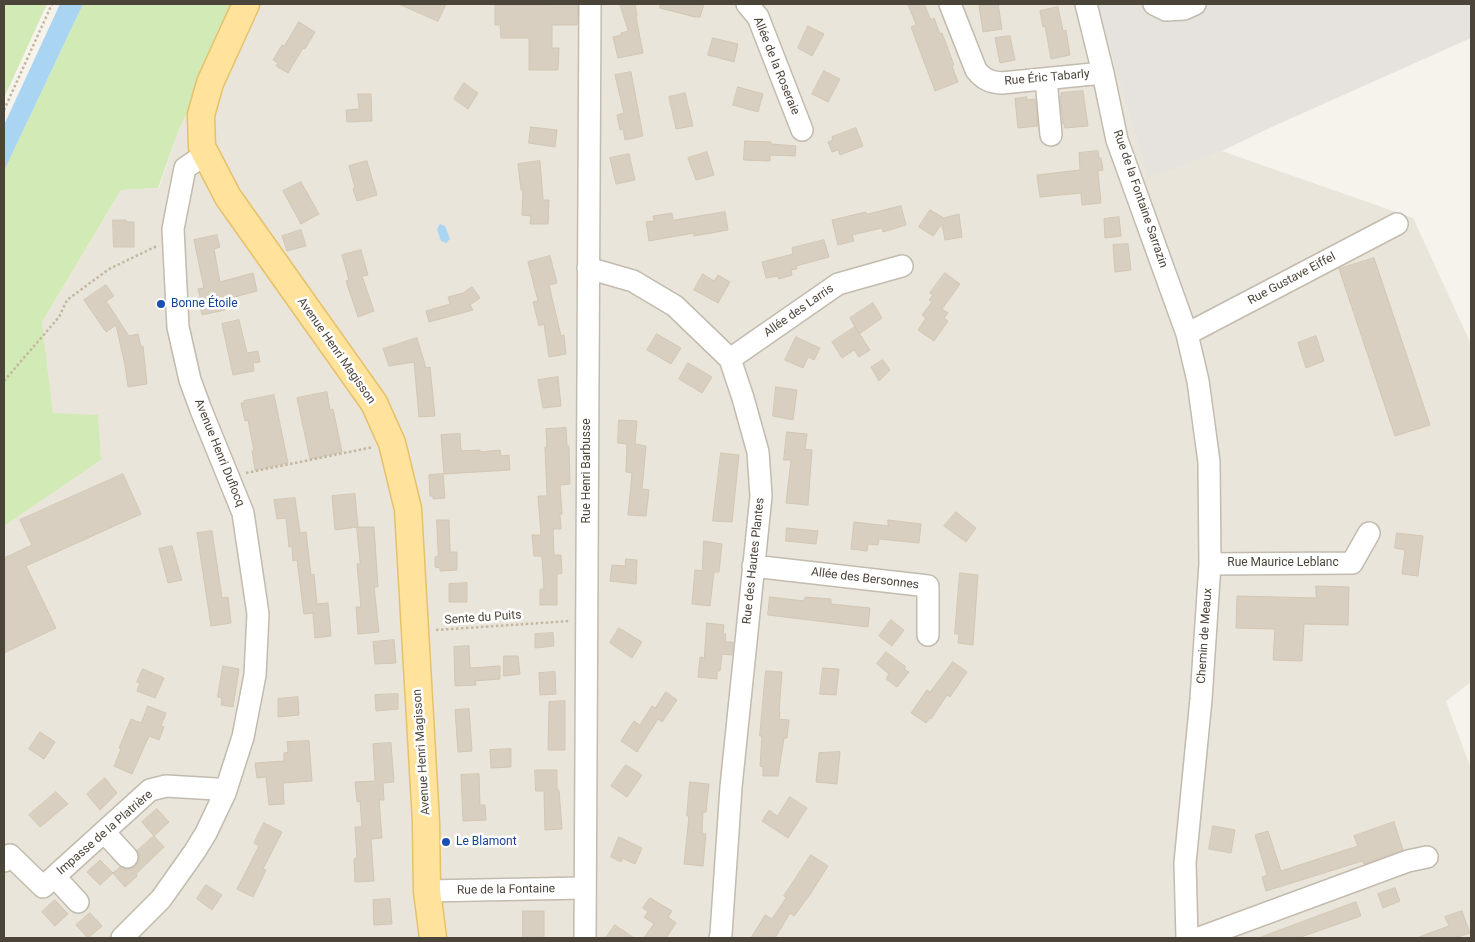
<!DOCTYPE html>
<html>
<head>
<meta charset="utf-8">
<style>
	body { margin:0 }
	#map { position:relative; width:1475px; height:942px; overflow:hidden; background:#f6f3ec; font-family:Roboto,sans-serif }
	canvas { display:block }
	.frame { position:absolute; inset:0; border:5px solid #4b4439; pointer-events:none }
</style>
</head>
<body>
<div id="map">
<canvas width="1475" height="942"></canvas>
<div class="frame"></div>
</div>
<script>
const context = document.querySelector('canvas').getContext('2d');
context.lineJoin = 'round';
function paint(path, color) { context.fillStyle = color; context.fill(path, 'evenodd'); }
function strokePath(path, color, width, dash) { context.strokeStyle = color; context.lineWidth = width; context.lineCap = dash ? 'butt' : 'round'; context.setLineDash(dash || []); context.stroke(path); }
function label(font, color, halo, rows, align = 'center') {
  context.font = font + ' Roboto,sans-serif'; context.lineWidth = 5; context.setLineDash([]); context.textBaseline = 'middle'; context.strokeStyle = halo; context.fillStyle = color; for (const [text, x, y, turn = 0] of rows) {
    context.save(); context.translate(x, y); context.rotate((+turn || 0) * Math.PI / 180); context.textAlign = isNaN(turn) ? turn : align; if (halo) context.strokeText(text, 0, 0); context.fillText(text, 0, 0); context.restore();
  }
}
const residential = new Path2D(`
	M241 4H1098L1100 16 1148 177 1222 151 1413 218 1471 344V682L1446 701 1471 769V938H4V526L101 460 53 413 42 322 121 190 159 188 179 129Z`);
const industrial = new Path2D(`
	M1098 4H1471V38L1274 126 1222 151 1148 178 1100 16Z`);
const green = new Path2D(`
	M4 4H47L4 98Z
	M83 4H240L225 35 179 129 158 188 121 190 42 322 53 413 98 415 101 460 4 526V171Z`);
const water = new Path2D(`
	M60 4H83L4 171V125Z
	M440 224 445 226 450 239 446 243 441 241 437 229Z`);
const building = new Path2D(`
	M399 4H446L438 21Z
	M548 4H578L577 25H552V48H559L558 70H529V38H501L500 25H495V5H548Z
	M620 4H635L637 16 636 17 643 53 618 58 613 37 621 35V33L628 31Z
	M660 4H704L700 17H695L660 8Z
	M908 4H924L931 20 934 18 940 34 942 33 954 65 952 66 958 82 935 91 911 27 916 25Z
	M989 4H998L1002 29 983 32 979 6Z
	M1058 7 1063 31 1066 30 1070 55 1051 59 1045 26 1043 27 1040 11Z
	M299 22 315 32 305 49 303 48 288 73 276 66 278 63 273 60 282 45 284 46Z
	M808 26 824 34 812 56 798 48Z
	M1010 36 1015 60 1000 63 995 38Z
	M713 38 738 44 734 62 708 55Z
	M824 71 840 79 828 102 812 94Z
	M631 72 643 136 625 140 623 129 620 130 617 115 624 113 615 75Z
	M464 83 478 93 468 109 454 99Z
	M738 87 763 94 758 112 733 105Z
	M1083 91 1088 126 1065 128 1064 124H1063L1060 96H1062L1061 93Z
	M685 93 693 126 676 129 669 97Z
	M358 94H371L372 121 347 122 346 110 359 109Z
	M1027 97V100L1035 99 1038 126 1018 128 1015 99Z
	M531 127 557 130 555 147 529 143Z
	M856 128 863 146 840 155 838 150 832 152 828 142 833 140 832 137Z
	M745 141 771 142V144L796 146 795 156 770 155V161L744 160Z
	M1098 151 1099 158H1101L1103 170 1098 171 1101 203 1082 205 1081 193 1040 197 1037 175 1080 170 1079 153Z
	M707 152 714 175 696 180 688 158Z
	M629 154 635 180 616 184 610 158Z
	M367 161 377 195 357 201 353 189 355 188 349 166Z
	M540 161 543 200H549L548 224H530L531 216 522 215 523 190H521L518 164Z
	M301 182 319 214 301 224 283 191Z
	M901 206 906 225 883 232 882 228 852 235 854 241 838 245 832 220 866 212 867 214Z
	M930 210 944 218 959 214 962 237 945 240 942 224 933 236 919 227Z
	M725 212 728 230 694 236V233L649 241 646 222 654 221 653 216 672 213 673 220Z
	M1119 217 1121 236 1105 238 1104 219Z
	M113 220H126V222H134V247H114Z
	M301 230 306 246 287 251 282 236Z
	M217 235 220 247 214 249 220 282 253 273 257 291 223 300 225 310 202 315 199 302H201L198 289 204 288 194 240Z
	M824 240 829 257 796 266 797 269 791 270 792 275 779 279 778 276 766 278 762 262 793 254 792 248Z
	M1128 244 1131 270 1115 272 1113 245Z
	M361 250 368 275 362 276 374 311 358 317 346 281 349 280 342 255Z
	M550 256 557 283 549 285 561 336 564 335 566 354 549 357 544 324 539 326 533 302 538 301 528 262Z
	M1374 258 1430 425 1395 436 1339 269Z
	M945 273 960 284 942 309 948 313 944 318 948 321 934 341 918 330 926 318 922 315 932 302 929 300 933 295 930 293Z
	M703 274 714 281 718 275 730 282 718 303 694 290Z
	M106 285 114 296 106 301 129 336 138 334 141 347 143 346 147 384 128 387 125 365 116 325 106 332 84 300Z
	M472 287 480 298 470 305 473 310 429 322 426 311 450 304 448 297 463 293Z
	M873 303 882 318 859 334 850 318Z
	M239 320 247 353 258 351 260 362 253 363 254 371 233 375 222 324Z
	M855 327 870 350 859 357 854 350 842 358 832 342Z
	M657 334 681 348 671 364 647 350Z
	M1316 336 1324 361 1306 368 1298 343Z
	M796 337 820 348 814 360 808 357 803 368 785 360Z
	M417 338 426 368 430 367 435 416 419 417 414 362 389 366 383 349Z
	M883 360 890 370 879 381 871 367Z
	M688 363 712 377 702 393 679 379Z
	M558 377 561 406 543 408 538 380Z
	M776 387 797 390 793 420 773 416Z
	M327 392 330 410 333 409 342 452 310 459 297 398Z
	M274 395 288 463 255 470 252 451H254L248 420 245 421 241 403H244V401Z
	M619 420 637 421 635 444 646 446 642 489 649 490 646 516 628 515 632 473 626 472 627 444 618 443Z
	M566 428 567 446H569L570 484 560 485 562 514H560L561 529H553L554 555H561L562 573 557 574V605H540V589H544L542 556H534L532 535H541L538 496H547L545 447H547L546 429Z
	M787 432 807 434 805 449 812 450 808 505 786 503 791 460H784Z
	M460 434 461 451 480 450V452L500 450 501 456 509 455 510 470 444 474 441 435Z
	M721 453 739 455 732 522 713 521Z
	M123 474 141 514 26 566 56 628 4 653V558L32 545 20 520Z
	M443 474 445 498 433 499V496H430L429 475Z
	M355 494 358 527 335 530 332 496Z
	M295 498 300 533 306 532 311 575 314 574 317 604 328 603 331 636 315 638 313 613 304 614 297 560 293 561 292 546 289 547 286 518 277 519 274 500Z
	M956 512 976 528 966 542 944 526Z
	M437 520H449L450 552H457V570L440 571V568L435 567V557L438 556Z
	M888 520 921 524 919 543 879 539 878 545 868 544 867 551 851 549 854 522 888 526Z
	M357 527H374L378 587H374L379 632 358 634 356 607H361L357 564H360Z
	M787 528 818 531 816 544 786 541Z
	M212 531 222 598 228 597 231 623 211 626 197 533Z
	M1397 533 1423 536 1418 576 1402 574 1405 550 1395 548Z
	M704 541 722 544 719 572H714L710 606 692 604 695 570 702 571Z
	M172 546 182 580 168 583 159 549Z
	M626 559 637 560 636 584 610 581 612 565 625 566Z
	M960 573 978 575 973 645 958 643 959 634H955Z
	M467 583V602H449V584Z
	M1316 586 1349 587 1348 625 1304 624 1302 661 1273 660 1275 629 1236 628 1237 596 1316 598Z
	M770 597 804 601 805 597 831 599V604L870 608 868 627 768 615Z
	M891 620 904 630 892 646 879 636Z
	M707 623 724 625 723 634H726L725 642H733L732 655 722 654 720 671H717V679L698 677 700 657 704 658Z
	M619 628 642 642 632 658 610 643Z
	M553 633 554 646 535 648V634Z
	M394 640 396 663 375 664 373 642Z
	M469 646 470 668 500 666V679L475 681 476 685 455 686 454 647Z
	M886 652 906 667 904 669 909 672 897 687 886 679 889 674 877 664Z
	M504 656H518L520 674 504 676Z
	M953 662 967 672 950 697 947 695 931 719 930 718 926 723 911 713 927 690 930 692Z
	M223 666 239 669 233 707 221 705 222 698 218 697Z
	M823 668 839 669 836 695 820 694Z
	M143 669 164 678 155 698 137 691 140 683 137 682Z
	M766 671 782 672 779 712H780L779 719 789 720 787 738H784L778 776H763V767L760 766 762 736H760Z
	M555 672 556 694 540 695 539 673Z
	M666 692 677 700 662 722 658 719 637 752 621 741 634 721 640 725 652 706 655 708Z
	M398 694V709L376 711 375 695Z
	M298 697 299 715 278 717V699Z
	M565 701V750H548L549 702Z
	M148 706 166 713 161 726 164 727 159 740 149 736 132 774 114 766 121 749 119 748 131 719 141 723Z
	M469 709 472 751 458 752 455 710Z
	M40 732 55 742 44 759 29 749Z
	M309 741 312 781 283 783 284 804 269 805 266 777 257 778 255 763 284 761V753L288 752 287 742Z
	M391 743 394 782 383 783 384 800H379L382 838 371 839 374 881 355 882 354 859 357 858 355 827H362L360 801 357 802 355 782 375 781 373 744Z
	M511 749V767L491 768 490 750Z
	M840 752 837 784 816 782 819 753Z
	M626 765 642 775 627 797 611 786Z
	M535 770H557V790H559L562 829 545 830 544 791H536Z
	M479 774 480 805H485L486 820 463 821 461 775Z
	M105 778 117 793 100 810 87 794Z
	M690 782 709 784 706 812H703L702 833 706 834 703 866 684 864 689 816H687Z
	M56 792 68 804 40 827 29 815Z
	M790 797 807 808 788 838 762 821 769 810 777 816Z
	M157 809 169 822 154 836 142 822Z
	M1394 822 1403 850 1364 864 1362 861 1266 891 1262 877 1267 875 1255 835 1268 831 1281 871 1358 846 1354 836Z
	M264 823 282 832 263 869 266 870 253 897 237 889 259 846 254 843Z
	M1213 826 1235 830 1231 853 1209 849Z
	M154 836 164 847 136 874 137 876 125 887 113 873 100 885 87 872 100 860 113 873 120 867 124 869H129L135 866 139 860V855L137 851Z
	M619 837 642 848 635 864 622 858 621 862 611 857Z
	M811 855 828 866 811 893 794 916 790 913 775 938H751L765 915 772 919 786 898 784 896Z
	M206 885 222 895 212 910 197 899Z
	M1395 888 1400 901 1383 908 1378 894Z
	M650 898 672 911 668 917 676 923 666 938H644L654 924 644 917 648 912 643 908Z
	M390 899 392 924 374 925 373 900Z
	M55 900 68 914 55 926 42 912Z
	M1356 902 1361 916 1298 938H1262V937Z
	M523 911H544V938H523Z
	M1462 911 1470 933 1454 938H1420L1419 937 1449 926 1445 917Z
	M90 913 102 926 88 938 76 925Z
	M615 925 634 938H606Z`);
const path = new Path2D(`
	M4 110 52 4
	M4 381 59 317 67 300 109 269 157 246
	M246 473 373 447
	M436 630 570 621`);
const minor = new Path2D(`
	M747 4 758 17 802 130
	M950 4 976 70C984 80 990 82 1002 83L1103 73
	M1086 4 1103 73 1117 140 1187 334 1198 381 1209 462 1210 564 1201 699 1185 863 1187 938
	M1154 4 1166 10 1184 9 1195 4
	M1046 79 1051 135
	M588 268 633 281 675 306 730 359 743 398 758 452 761 496 731 787 721 934 720 938
	M1187 334 1397 224
	M730 359 838 284 902 266
	M1210 564 1352 563 1369 533
	M753 566 928 586V635
	M104 832 127 857
	M4 861 10 855 43 887 150 790 166 786 216 789 225 793
	M55 877 78 902
	M427 891 584 888
	M122 938 161 899 195 851 206 833 225 793 243 737 255 675 258 614 243 513 201 410 190 380 178 327 173 229 185 168 206 154
	M585 938 590 4
	M1199 938 1408 861 1427 857`);
const major = new Path2D(`
	M246 4 210 83 201 115 202 147 228 197 374 403 392 443 408 509 426 822 427 891 433 938`);
const markers = [
	[161,304,5,"#1a4fb4"],
	[446,842,5,"#1a4fb4"]
];
const streetNames = [
	["Allée de la Roseraie",776,66,68],
	["Rue Éric Tabarly",1047,78,-5],
	["Rue de la Fontaine Sarrazin",1140,199,71],
	["Rue Gustave Eiffel",1292,279,-28],
	["Allée des Larris",799,311,-35],
	["Avenue Henri Magisson",336,351,55],
	["Avenue Henri Duflocq",219,453,68],
	["Rue Henri Barbusse",587,471,-90],
	["Rue des Hautes Plantes",754,561,-84],
	["Rue Maurice Leblanc",1283,563],
	["Allée des Bersonnes",865,579,7],
	["Sente du Puits",483,618,-4],
	["Chemin de Meaux",1205,636,-86],
	["Avenue Henri Magisson",422,752,-94],
	["Impasse de la Platrière",105,833,-41],
	["Rue de la Fontaine",506,890,-1]
];
const transitNames = [
	["Bonne Étoile",171,304],
	["Le Blamont",456,842]
];
paint(residential, '#eae5da');
paint(industrial, '#e6e2dd');
paint(green, '#d2eab5');
paint(water, '#a9d4f2');
paint(building, '#d8cfc1');
strokePath(building, '#d3c7b4', 1);
strokePath(minor, '#c2bbae', 24);
strokePath(major, '#e6c16a', 29);
strokePath(path, '#c4b79f', 2.5, [2.5, 2.5]);
strokePath(minor, '#fff', 21);
strokePath(major, '#ffe39c', 26);
for (const [x, y, r, color] of markers) { const dot = new Path2D(); dot.arc(x, y, r, 0, 2 * Math.PI); context.fillStyle = color; context.fill(dot); strokePath(dot, '#fff', 2); }
label('12px', '#4b4439', '#fff', streetNames);
label('12px', '#164399', '#fff', transitNames, 'left');
</script>
</body>
</html>
